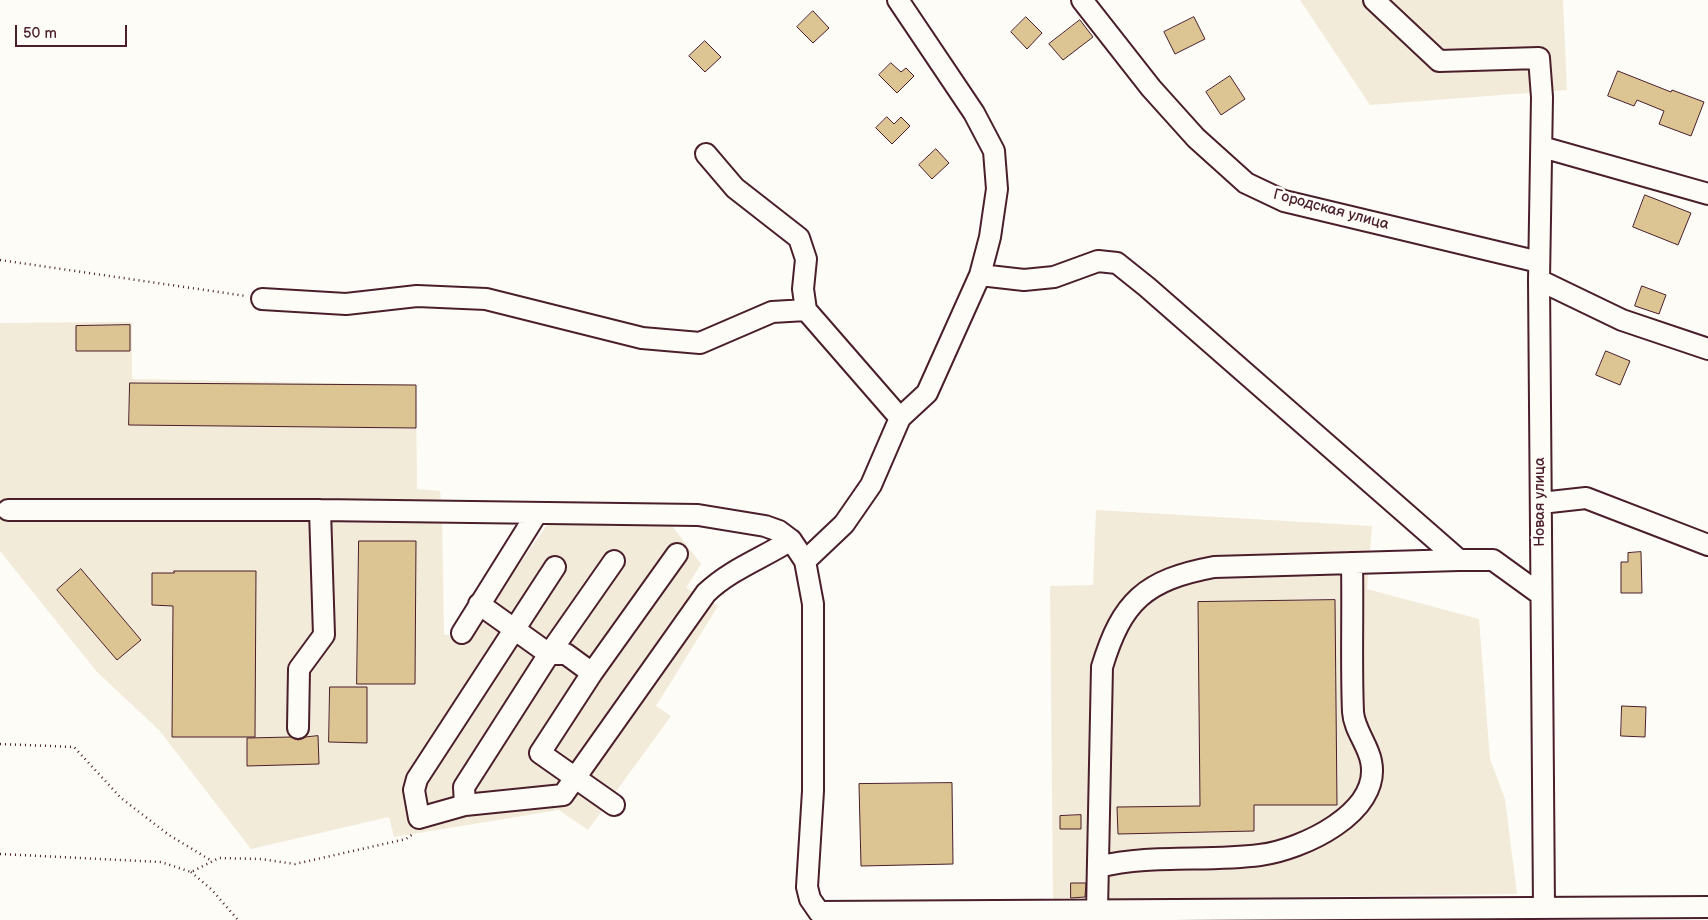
<!DOCTYPE html>
<html>
<head>
<meta charset="utf-8">
<style>
	body { margin:0 }
	#map { position:relative; width:1708px; height:920px; overflow:hidden; background:#fdfcf7; font-family:"Balsamiq Sans",sans-serif }
	canvas { display:block }
	.scale { position:absolute; left:15px; top:25px; width:112px; height:22px; box-sizing:border-box; border:2px solid #4a1f2b; border-top:0; padding-left:6px; font-size:15px; line-height:18px; white-space:nowrap; color:#4a1f2b; -webkit-text-stroke:4px #fdfcf7; paint-order:stroke }
</style>
</head>
<body>
<div id="map">
<canvas width="1708" height="920"></canvas>
<div class="scale">50 m</div>
</div>
<script>
const context = document.querySelector('canvas').getContext('2d');
context.lineJoin = 'round';
function paint(path, color) { context.fillStyle = color; context.fill(path, 'evenodd'); }
function strokePath(path, color, width, dash) { context.strokeStyle = color; context.lineWidth = width; context.lineCap = dash ? 'butt' : 'round'; context.setLineDash(dash || []); context.stroke(path); }
function label(font, color, halo, rows, align = 'center') {
  context.font = font + ' "Balsamiq Sans",sans-serif'; context.lineWidth = 5; context.setLineDash([]); context.textBaseline = 'middle'; context.strokeStyle = halo; context.fillStyle = color; for (const [text, x, y, turn = 0] of rows) {
    context.save(); context.translate(x, y); context.rotate((+turn || 0) * Math.PI / 180); context.textAlign = isNaN(turn) ? turn : align; if (halo) context.strokeText(text, 0, 0); context.fillText(text, 0, 0); context.restore();
  }
}
const built = new Path2D(`
	M1300 0H1563L1567 90 1370 105Z
	M132 322V379L416 385 417 489 440 491 442 512 444 634 466 640 549 522 670 523 701 564 686 588 718 606 656 706 671 716 588 830 559 810 394 837 389 817 251 849 159 730 97 672 0 551V323Z
	M1096 510 1372 526 1367 589 1479 619 1490 759 1505 799 1517 894 1053 900 1050 586 1093 585Z`);
const building = new Path2D(`
	M813 11 829 28 813 43 797 27Z
	M1026 17 1042 33 1027 49 1011 32Z
	M1194 17 1205 39 1175 54 1164 32Z
	M1080 20 1093 37 1063 60 1049 44Z
	M705 41 721 57 705 72 689 56Z
	M891 63 901 72 906 68 914 76 897 93 879 75Z
	M1618 71 1671 92 1672 90 1704 102 1691 136 1659 124 1664 111 1637 100 1634 106 1608 96Z
	M1230 76 1245 99 1221 115 1206 92Z
	M887 117 894 124 901 117 910 126 892 144 876 128Z
	M936 149 949 163 932 179 919 165Z
	M1645 195 1691 213 1678 245 1633 227Z
	M1642 286 1666 295 1659 314 1635 306Z
	M130 325V351H76V326Z
	M1606 351 1630 361 1620 385 1596 375Z
	M130 383 416 385V428L129 425Z
	M359 541H416L415 684H357Z
	M1641 552 1642 593H1621V562H1628V553Z
	M81 569 141 640 117 660 57 590Z
	M174 571H256L255 737H172L173 606 152 605V573H174Z
	M1335 600 1337 805H1254V831L1118 834 1117 807 1200 806 1198 602Z
	M330 687H367V743L329 742Z
	M1622 706 1646 707 1645 737 1621 736Z
	M318 736 319 764 247 766V738L291 737 298 740 306 737Z
	M952 783 953 864 861 866 859 784Z
	M1081 815V829H1060V816Z
	M1071 883H1086L1085 897 1071 898Z`);
const path = new Path2D(`
	M0 260 246 296
	M0 744 74 747 121 798 169 835 212 861
	M0 854 161 862 191 872 219 858 261 859 295 864 406 839 413 834
	M191 872 212 890 238 920`);
const minor = new Path2D(`
	M1082 0 1151 88 1196 138 1246 183 1284 201 1539 262
	M1374 0 1439 61 1539 58 1542 97 1539 280 1544 907
	M1542 147 1708 194
	M706 154 735 188 799 238 806 259 803 289 806 310 900 418
	M980 275 1024 280 1054 277 1098 261 1117 263 1147 287 1459 560H1493L1540 594
	M1539 280 1622 320 1708 349
	M262 299 346 304 417 296 486 299 642 338 700 343 772 312 806 310
	M1541 503 1586 498 1708 545
	M8 510H320L698 515 765 526 779 531 791 540 805 561 813 604V791L807 887 810 899 819 912 1708 907
	M805 561 844 524 871 485 900 418 927 393 980 275 990 237 997 189 994 151 974 113 898 0
	M555 567 417 779 414 790 419 818 465 805 563 795 706 593C731 569 763 558 791 540
	M479 604 549 654H566L592 673 540 753 614 805
	M462 633 537 513
	M592 673 677 554
	M298 728 299 669 324 635 320 510
	M465 805 464 787 549 654 614 561
	M1098 867C1151 854 1206 862 1260 855 1301 850 1382 813 1371 761 1368 745 1354 729 1353 712 1351 663 1353 613 1352 563
	M1097 910 1102 667C1122 601 1145 580 1214 567L1459 560`);
const streetNames = [
	["Городская улица",1331,210,15],
	["Новая улица",1540,502,-90]
];
paint(built, '#f3ebd9');
paint(building, '#dcc493');
strokePath(building, '#4a1f2b', 1);
strokePath(minor, '#4a1f2b', 24);
strokePath(path, '#4a1f2b', 2.5, [1, 4]);
strokePath(minor, '#fdfcf7', 20);
label('15px', '#4a1f2b', '#fdfcf7', streetNames);
</script>
</body>
</html>
